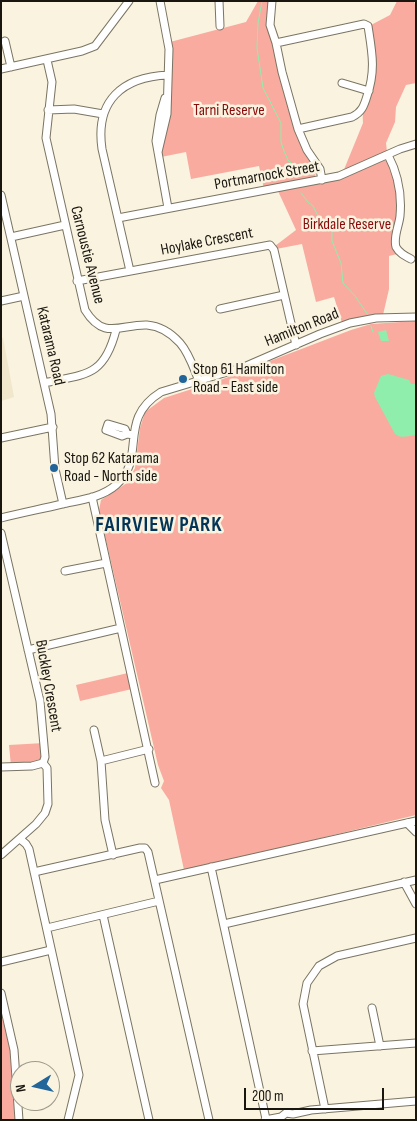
<!DOCTYPE html>
<html>
<head>
<meta charset="utf-8">
<style>
	body { margin:0 }
	#map { position:relative; width:417px; height:1121px; overflow:hidden; background:#f9f3df; font-family:"Sofia Sans Condensed",sans-serif }
	canvas { display:block }
	.frame { position:absolute; inset:0; border:2px solid #191610; pointer-events:none }
	.north { position:absolute; left:10px; top:1061px; width:50px; height:50px; box-sizing:border-box; background:#f9f3df; border:1px solid #9f9b8c; border-radius:50%; rotate:261deg; font-size:14px; font-weight:700; line-height:20px; text-align:center; color:#191610 }
	.north::after { content:''; display:block; margin:auto; width:18px; height:22px; background:#21659a; clip-path:polygon(50% 0,100% 100%,50% 72%,0 100%) }
	.scale { position:absolute; left:244px; top:1088px; width:140px; height:22px; box-sizing:border-box; border:2px solid #191610; border-top:0; padding-left:6px; font-size:15px; line-height:18px; white-space:nowrap; color:#191610; -webkit-text-stroke:4px #f9f3df; paint-order:stroke }
</style>
</head>
<body>
<div id="map">
<canvas width="417" height="1121"></canvas>
<div class="frame"></div>
<div class="north">N</div>
<div class="scale">200 m</div>
</div>
<script>
const context = document.querySelector('canvas').getContext('2d');
context.lineJoin = 'round';
function paint(path, color) { context.fillStyle = color; context.fill(path, 'evenodd'); }
function strokePath(path, color, width, dash) { context.strokeStyle = color; context.lineWidth = width; context.lineCap = dash ? 'butt' : 'round'; context.setLineDash(dash || []); context.stroke(path); }
function label(font, color, halo, rows, align = 'center') {
  context.font = font + ' "Sofia Sans Condensed",sans-serif'; context.lineWidth = 5; context.setLineDash([]); context.textBaseline = 'middle'; context.strokeStyle = halo; context.fillStyle = color; for (const [text, x, y, turn = 0] of rows) {
    context.save(); context.translate(x, y); context.rotate((+turn || 0) * Math.PI / 180); context.textAlign = isNaN(turn) ? turn : align; if (halo) context.strokeText(text, 0, 0); context.fillText(text, 0, 0); context.restore();
  }
}
const built = new Path2D(`
	M1 338H3L14 397 1 401Z`);
const green = new Path2D(`
	M258 1H269L267 26 276 53 295 129 304 151 317 170 314 178 264 189 259 166 191 179 186 152 161 157 170 42 246 22Z
	M397 1H414L416 8V83L406 85 396 107 395 122 386 143 387 152 343 172 363 123C361 108 371 95 374 81 379 63 373 43 371 25L390 15Z
	M385 160C404 174 397 231 397 254L389 256V289L383 315 342 323 334 297 316 302 302 244 276 249 275 246 296 230 278 191 340 179Z
	M416 321V815L185 871 184 870 169 800 161 788 164 781 158 765 99 510 101 500 127 483 135 468 140 428 145 412 164 398 223 379 351 330 371 324Z
	M128 673 132 689 80 701 76 685Z
	M44 743 43 763 11 766 9 745Z
	M1 1012 10 1050 15 1120H1Z`);
const water = new Path2D(`
	M386 330 389 341H381L378 332Z
	M388 374 409 380 411 384H416V435C408 436 401 439 395 434L375 397 374 393 381 376Z`);
const stream = new Path2D(`
	M262 1 258 23 257 48 263 88 281 123V142L284 151 288 160 292 164 297 177
	M301 193 308 202 313 206 319 218 329 226 332 230V241L341 263 343 283 355 296 368 315
	M371 326 373 332`);
const minor = new Path2D(`
	M219 1 220 26
	M272 1 270 25 276 43 282 72 298 129 307 150 320 169 322 180
	M5 41 11 67
	M276 43 364 24 368 26C372 52 376 70 367 96 364 106 362 112 352 117L298 129
	M47 60 52 82 46 138 85 310C104 341 121 324 147 325 160 326 171 333 180 343 189 353 194 369 199 381
	M1 69 82 51 95 46 129 1
	M342 83 369 91
	M165 98 160 115 156 141 168 208
	M48 110 74 109 103 114
	M158 152 167 114 169 49 160 1
	M388 155C398 174 402 194 400 216 399 226 393 237 396 247 399 253 405 256 411 259
	M1 195 51 414 55 469 63 504
	M118 218 339 176 400 149 416 144
	M11 237 65 225
	M130 271 102 149C95 101 122 77 168 75
	M77 281 270 245 274 250 296 345
	M1 301 24 296
	M220 309 284 295
	M44 383C86 374 104 377 116 330
	M127 434 125 429 108 424 106 430 122 436 127 434 134 435
	M1 438 53 427
	M92 497 155 783
	M1 518C21 513 41 509 62 504 80 500 101 498 116 485 148 457 116 420 161 392L244 367 320 334 350 323 376 318 416 317
	M1 533 40 701 45 757 43 763 47 768 48 804 45 813 36 824 1 855
	M65 571 106 563
	M28 650 121 628
	M94 730 101 761 105 820 113 855
	M101 761 149 749
	M1 767 32 766 43 763
	M407 823 416 832
	M20 839 26 844 29 849 79 1075 68 1120
	M211 867 266 1119
	M34 872 140 848H145L148 852 209 1120
	M155 880 416 821
	M404 882 416 904
	M103 915 149 1120
	M224 924 416 880
	M47 928 159 901
	M1 962 51 950
	M1 993 14 1050 19 1120
	M372 1008 380 1046
	M312 1051 416 1043
	M325 1109 303 1004 307 983 319 966 337 956 416 938
	M265 1120 281 1117 286 1113 293 1114 311 1110 416 1101`);
const markers = [
	[183,379,5,"#21659a"],
	[54,468,5,"#21659a"]
];
const parkNames = [
	["Tarni Reserve",229,111],
	["Birkdale Reserve",347,225]
];
const streetNames = [
	["Portmarnock Street",267,176,-10],
	["Hoylake Crescent",207,242,-11],
	["Carnoustie Avenue",87,255,76],
	["Hamilton Road",302,328,-22],
	["Katarama Road",50,346,77],
	["Buckley Crescent",48,686,80]
];
const poiNames = [
	["Stop 61 Hamilton",193,370],
	["Road - East side",193,388],
	["Stop 62 Katarama",64,459],
	["Road - North side",64,477]
];
const districtNames = [
	["FAIRVIEW PARK",159,526]
];
paint(built, '#f0e7cc');
paint(green, '#f9aba0');
paint(water, '#90eead');
strokePath(stream, '#90eead', 1);
strokePath(minor, '#7a7463', 9);
strokePath(minor, '#fff', 7);
for (const [x, y, r, color] of markers) { const dot = new Path2D(); dot.arc(x, y, r, 0, 2 * Math.PI); context.fillStyle = color; context.fill(dot); strokePath(dot, '#f9f3df', 2); }
label('16px', '#8a0b0b', '#f9f3df', parkNames);
label('16px', '#191610', '#f9f3df', streetNames);
label('16px', '#191610', '#f9f3df', poiNames, 'left');
context.letterSpacing = '1px';
label('bold 21px', '#023458', '#f9f3df', districtNames);
context.letterSpacing = '0px';
</script>
</body>
</html>
